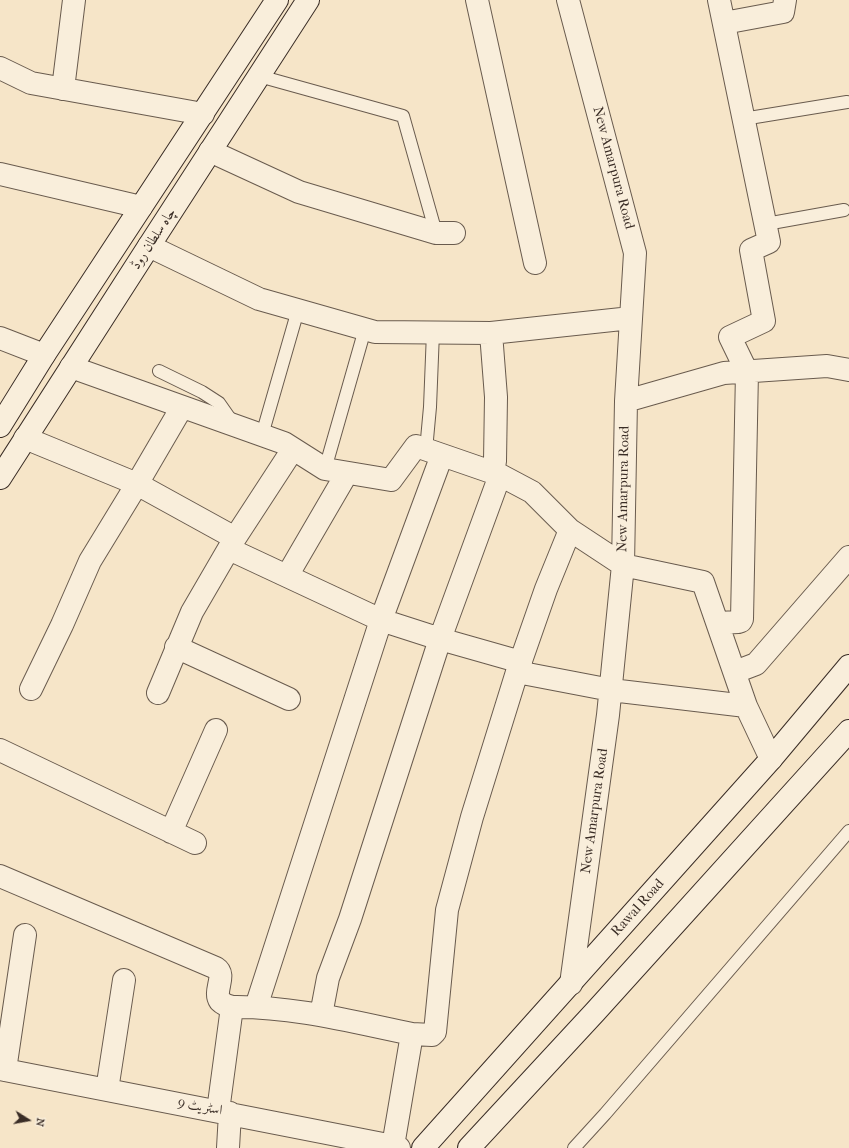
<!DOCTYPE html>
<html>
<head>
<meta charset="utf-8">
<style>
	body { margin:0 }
	#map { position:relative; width:849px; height:1148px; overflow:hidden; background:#f6e5c8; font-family:"IM FELL French Canon",serif }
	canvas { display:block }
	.north { position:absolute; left:8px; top:1100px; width:40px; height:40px; -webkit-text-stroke:3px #f9eedb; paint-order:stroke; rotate:101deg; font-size:11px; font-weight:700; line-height:16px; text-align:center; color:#3a2d26 }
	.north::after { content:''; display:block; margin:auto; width:14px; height:18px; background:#3a2d26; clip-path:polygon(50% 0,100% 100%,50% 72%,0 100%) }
</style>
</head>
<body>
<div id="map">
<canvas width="849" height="1148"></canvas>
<div class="north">N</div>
</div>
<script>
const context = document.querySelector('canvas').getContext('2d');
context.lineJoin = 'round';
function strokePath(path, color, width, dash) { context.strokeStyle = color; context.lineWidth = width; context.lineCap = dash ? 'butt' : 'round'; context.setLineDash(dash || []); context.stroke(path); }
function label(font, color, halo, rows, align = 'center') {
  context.font = font + ' "IM FELL French Canon",Amiri,serif'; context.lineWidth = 4; context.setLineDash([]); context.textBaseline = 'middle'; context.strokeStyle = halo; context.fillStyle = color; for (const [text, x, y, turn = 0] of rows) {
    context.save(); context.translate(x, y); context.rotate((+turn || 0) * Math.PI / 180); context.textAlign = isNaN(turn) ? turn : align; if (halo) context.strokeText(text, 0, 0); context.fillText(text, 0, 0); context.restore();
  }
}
const service = new Path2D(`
	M259 76 403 116 436 233
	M743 119 847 102
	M766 224 844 210
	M159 371 202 392 219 403 233 423
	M262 435 298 310
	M426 450 430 407 433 332
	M325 469 365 329
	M574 1148 605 1114 849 831`);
const minor = new Path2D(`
	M477 0 535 263
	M568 0 635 253 626 401 623 565 608 715 571 984
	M724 23 783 12 785 0
	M0 68 31 83 203 114
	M63 89 74 0
	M210 151 299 192 436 233H454
	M0 174 141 207
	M149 246 259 299 375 332 491 333 631 318
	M491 333 496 397 495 461 493 473
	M0 338 44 355
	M71 367 284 443 325 469 391 480 416 446 500 475 532 492 570 530 623 565 703 582 746 706 771 759
	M626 401 724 373 827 366 849 370
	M25 438 137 484 235 538
	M229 549 381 620 440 639 521 662
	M287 576 347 473
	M719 623 738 622 741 621 742 619 747 372 730 337 764 321 751 250 769 242 719 0
	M176 647 289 699
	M517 672 611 690 746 706
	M735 672 756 664 849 557
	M31 689 62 625 90 561 137 484 182 407
	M158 693 192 612 235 538 293 449
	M0 750 195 843
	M171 832 216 730
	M0 876 216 968C227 975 213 991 220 1001 223 1004 228 1006 232 1007
	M256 1007 381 620 442 455
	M321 1015 328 978 350 919 440 639 500 475
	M0 1069 393 1146 399 1148
	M5 1070 25 935
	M107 1090 124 980
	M218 1111 232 1007C293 1006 353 1022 412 1034
	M393 1146 412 1034 432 1035 435 1032 447 910 472 817 517 672 546 589 570 530
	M228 1148 230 1113`);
const secondary = new Path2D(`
	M0 426 44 355 277 0
	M0 478 149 246 308 0
	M423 1148 771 759 849 666
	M469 1148 595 1012 849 731`);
const streetNames = [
	["New Amarpura Road",613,168,75],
	["چاہ سلطان روڈ",154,239,-57],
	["New Amarpura Road",624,489,-89],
	["New Amarpura Road",595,811,-82],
	["Rawal Road",638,908,-48],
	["اسٹریٹ 9",200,1107,11]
];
strokePath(service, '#695b4e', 14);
strokePath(minor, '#695b4e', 24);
strokePath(secondary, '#3a2d26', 24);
strokePath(service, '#f9eedb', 12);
strokePath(minor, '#f9eedb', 22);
strokePath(secondary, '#f9eedb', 22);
label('14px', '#3a2d26', '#f9eedb', streetNames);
</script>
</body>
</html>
